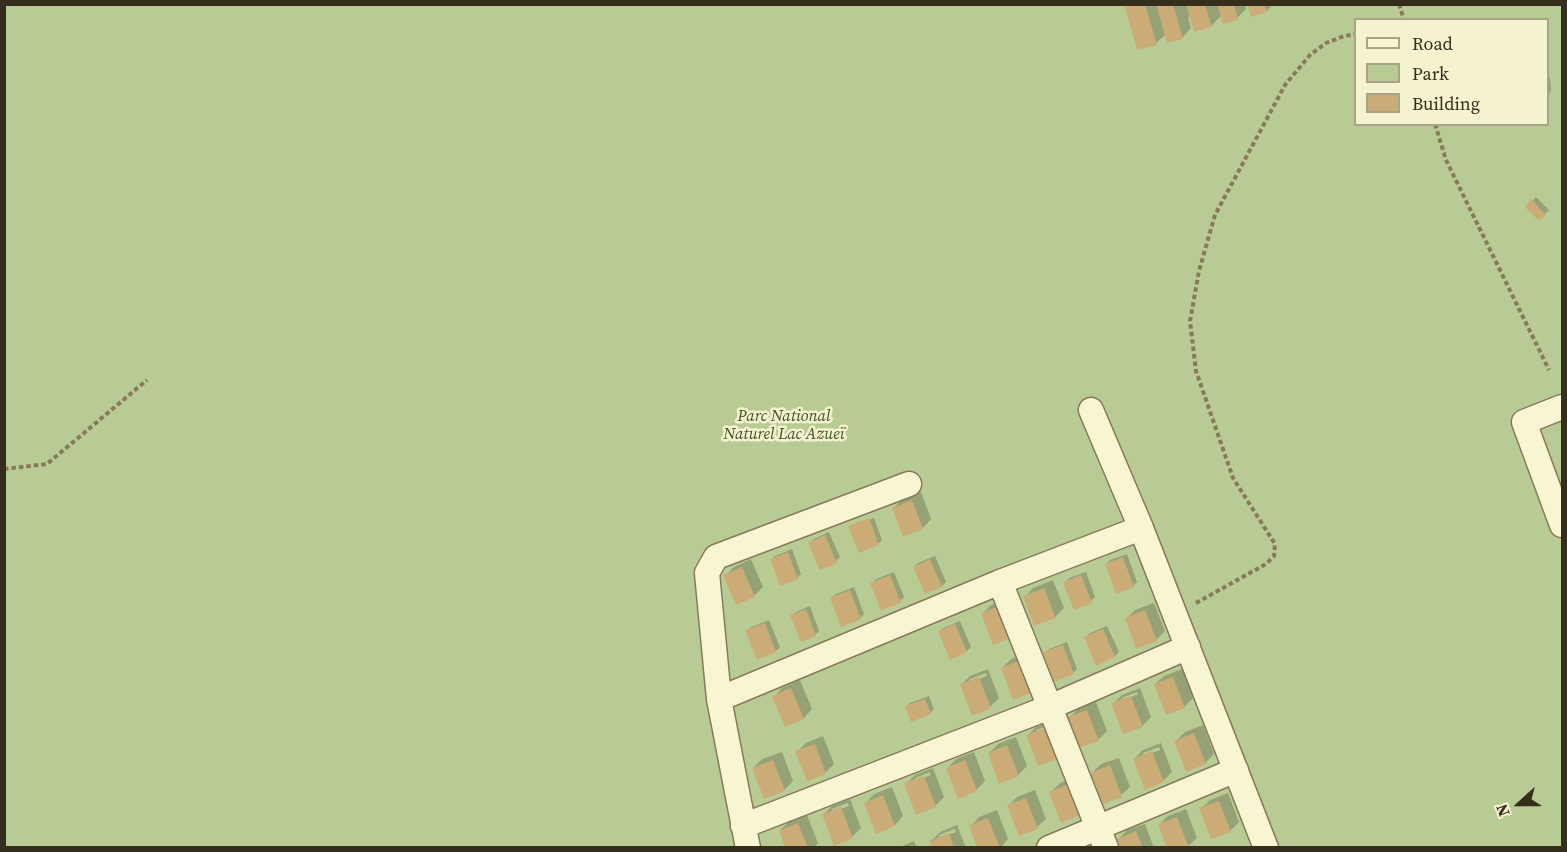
<!DOCTYPE html>
<html>
<head>
<meta charset="utf-8">
<style>
	body { margin:0 }
	#map { position:relative; width:1567px; height:852px; overflow:hidden; background:#ede9c0; font-family:"Source Serif 4",serif }
	canvas { display:block }
	.frame { position:absolute; inset:0; border:6px solid #352e1d; pointer-events:none }
	.legend { position:absolute; left:1354px; top:18px; width:195px; height:108px; box-sizing:border-box; background:#f5f2d0; border:2px solid #a8a488; margin:0; padding:8px 10px; list-style:none; font-size:18px; color:#352e1d }
	.legend li { display:flex; align-items:center; gap:12px; height:30px }
	.legend b { width:30px; border:2px solid #a8a488 }
	.north { position:absolute; left:1489px; top:774px; width:60px; height:60px; -webkit-text-stroke:4px #f5f2d0; paint-order:stroke; rotate:249deg; font-size:16px; font-weight:700; line-height:24px; text-align:center; color:#352e1d }
	.north::after { content:''; display:block; margin:auto; width:21px; height:27px; background:#352e1d; clip-path:polygon(50% 0,100% 100%,50% 72%,0 100%) }
</style>
</head>
<body>
<div id="map">
<canvas width="1567" height="852"></canvas>
<div class="frame"></div>
<ul class="legend">
<li><b style="height:8px;background:#f8f5d3"></b>Road</li>
<li><b style="height:16px;background:#b9cb94"></b>Park</li>
<li><b style="height:16px;background:#cbab76"></b>Building</li>
</ul>
<div class="north">N</div>
</div>
<script>
const context = document.querySelector('canvas').getContext('2d');
context.lineJoin = 'round';
function paint(path, color) { context.fillStyle = color; context.fill(path, 'evenodd'); }
function strokePath(path, color, width, dash) { context.strokeStyle = color; context.lineWidth = width; context.lineCap = dash ? 'butt' : 'round'; context.setLineDash(dash || []); context.stroke(path); }
function label(font, color, halo, rows, align = 'center') {
  context.font = font + ' "Source Serif 4",serif'; context.lineWidth = 5; context.setLineDash([]); context.textBaseline = 'middle'; context.strokeStyle = halo; context.fillStyle = color; for (const [text, x, y, turn = 0] of rows) {
    context.save(); context.translate(x, y); context.rotate((+turn || 0) * Math.PI / 180); context.textAlign = isNaN(turn) ? turn : align; if (halo) context.strokeText(text, 0, 0); context.fillText(text, 0, 0); context.restore();
  }
}
const green = new Path2D(`
	M5 5H1562V847H5ZM1356 20H1548V124H1356Z`);
const shadow = new Path2D(`
	M1126 4H1245L1246 9 1237 18 1222 15 1211 26 1191 16 1188 17 1191 28 1183 37 1168 41 1166 34 1156 43Z
	M1249 4H1273L1267 11Z
	M1548 77H1550L1551 91 1548 95Z
	M1536 197 1549 210 1539 219 1527 207Z
	M921 492 931 519 923 528 894 508 902 499Z
	M874 518 882 540 878 544 850 527 853 524V526Z
	M829 532 840 557 836 561 820 568 810 543 814 539Z
	M792 549 801 574 797 578 771 560 775 556Z
	M1127 554 1137 582 1133 586 1106 564 1110 560Z
	M935 556 946 582 942 586 926 592 914 567 918 563Z
	M751 559 763 587 754 596 725 576 734 567Z
	M894 572 904 597 900 601 872 583 876 579Z
	M1086 572 1095 597 1091 601 1075 608 1065 582 1069 578Z
	M1053 580 1064 608 1055 617 1025 597 1033 588Z
	M854 587 864 614 860 618 832 598 836 594Z
	M1009 598 1020 627 982 614 991 605Z
	M1154 603 1165 631 1156 640 1126 619 1135 610Z
	M810 606 819 631 815 635 792 616 796 612Z
	M769 620 780 647 776 651 747 631 751 627Z
	M960 621 971 647 967 651 951 658 939 632 943 628Z
	M1107 626 1119 652 1115 656 1086 637 1090 633Z
	M1067 642 1077 669 1073 673 1045 653 1049 649Z
	M1030 652 1014 698 1002 668 1011 659Z
	M988 669 999 698 990 707 961 685 970 676ZM986 673 987 676 970 682V679Z
	M1182 669 1193 698 1184 707 1155 684 1164 676Z
	M800 680 812 709 804 718 786 725 774 697 782 688Z
	M1140 688 1151 717 1142 726 1113 704 1122 695ZM1137 692 1138 694 1122 701V698Z
	M929 696 934 709 930 713 906 707 910 703Z
	M1096 702 1107 731 1098 740 1069 718 1078 709Z
	M1054 720 1065 748 1056 757 1027 736 1036 727ZM1052 724 1053 726 1036 733V730Z
	M1203 725 1214 754 1205 763 1176 741 1185 732Z
	M823 736 834 764 825 773 797 752 806 743Z
	M1016 737 1027 766 1018 775 989 753 998 744Z
	M1161 743 1172 772 1163 781 1134 759 1143 750ZM1159 747 1160 750 1143 756V753Z
	M782 752 793 781 784 790 753 768 762 759Z
	M974 752 985 781 976 790 948 768 956 759Z
	M1119 758 1130 787 1121 795 1092 773 1101 764Z
	M933 768 944 797 935 806 906 784 915 775ZM930 772 931 775 915 781V778Z
	M1078 776 1089 805 1051 792 1060 783Z
	M892 787 903 816 895 825 866 803 874 794Z
	M1035 790 1046 819 1037 827 1020 834 1009 805 1017 797Z
	M1228 793 1239 822 1230 831 1201 809 1210 800Z
	M850 799 861 828 852 837 823 815 832 806ZM848 803 849 806 832 812V809Z
	M1186 809 1197 838 1186 848 1160 824 1168 816Z
	M997 810 1008 839 1000 848 971 826 979 817Z
	M807 815 818 843 814 848H787L780 830 789 822Z
	M1145 824 1154 848H1122L1119 839 1127 830Z
	M957 825 966 848H933L931 841 940 832ZM955 829 956 832 939 838V835Z
	M914 841 917 848H898Z`);
const building = new Path2D(`
	M1124 4H1145L1157 45 1137 50Z
	M1156 4H1173L1183 39 1167 43Z
	M1186 4H1205L1212 27 1194 32Z
	M1217 4H1234L1238 20 1223 24Z
	M1247 4H1265L1267 12 1251 17Z
	M1531 199 1546 215 1539 221 1525 207Z
	M912 500 923 529 903 537 892 508Z
	M869 518 879 545 859 553 848 526Z
	M825 535 837 563 820 570 808 543Z
	M788 552 798 579 780 586 770 559Z
	M1123 557 1134 587 1116 594 1105 564Z
	M930 559 942 587 925 594 913 567Z
	M742 567 755 597 736 605 723 575Z
	M890 575 901 603 881 610 870 583Z
	M1081 575 1092 603 1074 610 1063 582Z
	M1044 588 1056 618 1034 626 1023 596Z
	M850 590 861 619 841 627 830 598Z
	M1000 606 1012 637 993 645 981 613Z
	M806 609 816 636 801 642 790 615Z
	M1145 610 1157 641 1136 649 1125 618Z
	M765 623 776 652 757 660 745 630Z
	M955 624 967 652 950 660 938 631Z
	M1103 629 1115 657 1096 666 1084 637Z
	M1063 645 1074 674 1054 682 1043 652Z
	M1021 660 1033 692 1013 700 1001 668Z
	M979 677 991 708 972 716 960 684Z
	M1173 677 1185 708 1166 715 1154 684Z
	M791 688 804 719 785 727 772 696Z
	M1131 696 1143 727 1123 734 1111 703Z
	M925 699 931 714 911 722 905 706Z
	M1087 710 1099 741 1079 748 1067 717Z
	M1045 728 1057 759 1038 766 1026 735Z
	M1194 733 1206 764 1186 772 1174 741Z
	M815 744 826 774 807 781 795 751Z
	M1007 745 1019 776 999 784 988 753Z
	M1152 751 1164 782 1145 790 1133 759Z
	M773 760 785 791 764 799 752 768Z
	M965 760 977 791 958 799 946 768Z
	M1110 765 1122 797 1103 804 1091 773Z
	M924 776 936 807 916 815 904 783Z
	M1069 784 1081 815 1061 823 1049 792Z
	M883 795 895 826 876 834 864 803Z
	M1026 798 1038 829 1019 836 1007 805Z
	M1219 801 1231 832 1211 839 1199 808Z
	M841 807 853 838 834 846 822 814Z
	M1177 817 1189 848H1167L1158 824Z
	M988 818 1000 848H977L969 825Z
	M798 823 808 848H785L779 830Z
	M1136 831 1143 848H1120L1117 839Z
	M949 833 954 848H932L929 841Z`);
const path = new Path2D(`
	M1399 4 1404 20
	M1435 124 1446 160 1549 370
	M4 469 47 464 147 380
	M1196 603 1266 564 1274 556 1275 544 1233 478 1196 371 1190 321 1199 271 1215 215 1285 85 1310 55 1326 43 1344 36 1356 34`);
const minor = new Path2D(`
	M1562 407 1524 422 1562 525
	M1091 410 1141 528 1266 848
	M1000 582 1106 848
	M719 699 1000 582 1141 528
	M743 826 1050 707 1188 647
	M748 848 719 699 707 573 716 557 909 484
	M1049 848 1236 770`);
const parkNames = [
	["Parc National",784,417],
	["Naturel Lac Azueï",784,435]
];
paint(green, '#b9cb94');
paint(shadow, '#0003');
paint(building, '#cbab76');
strokePath(minor, '#867a58', 27);
strokePath(path, '#867a58', 4, [4.5, 3]);
strokePath(minor, '#f8f5d3', 24);
label('italic 16px', '#3c5223', '#f5f2d0', parkNames);
</script>
</body>
</html>
